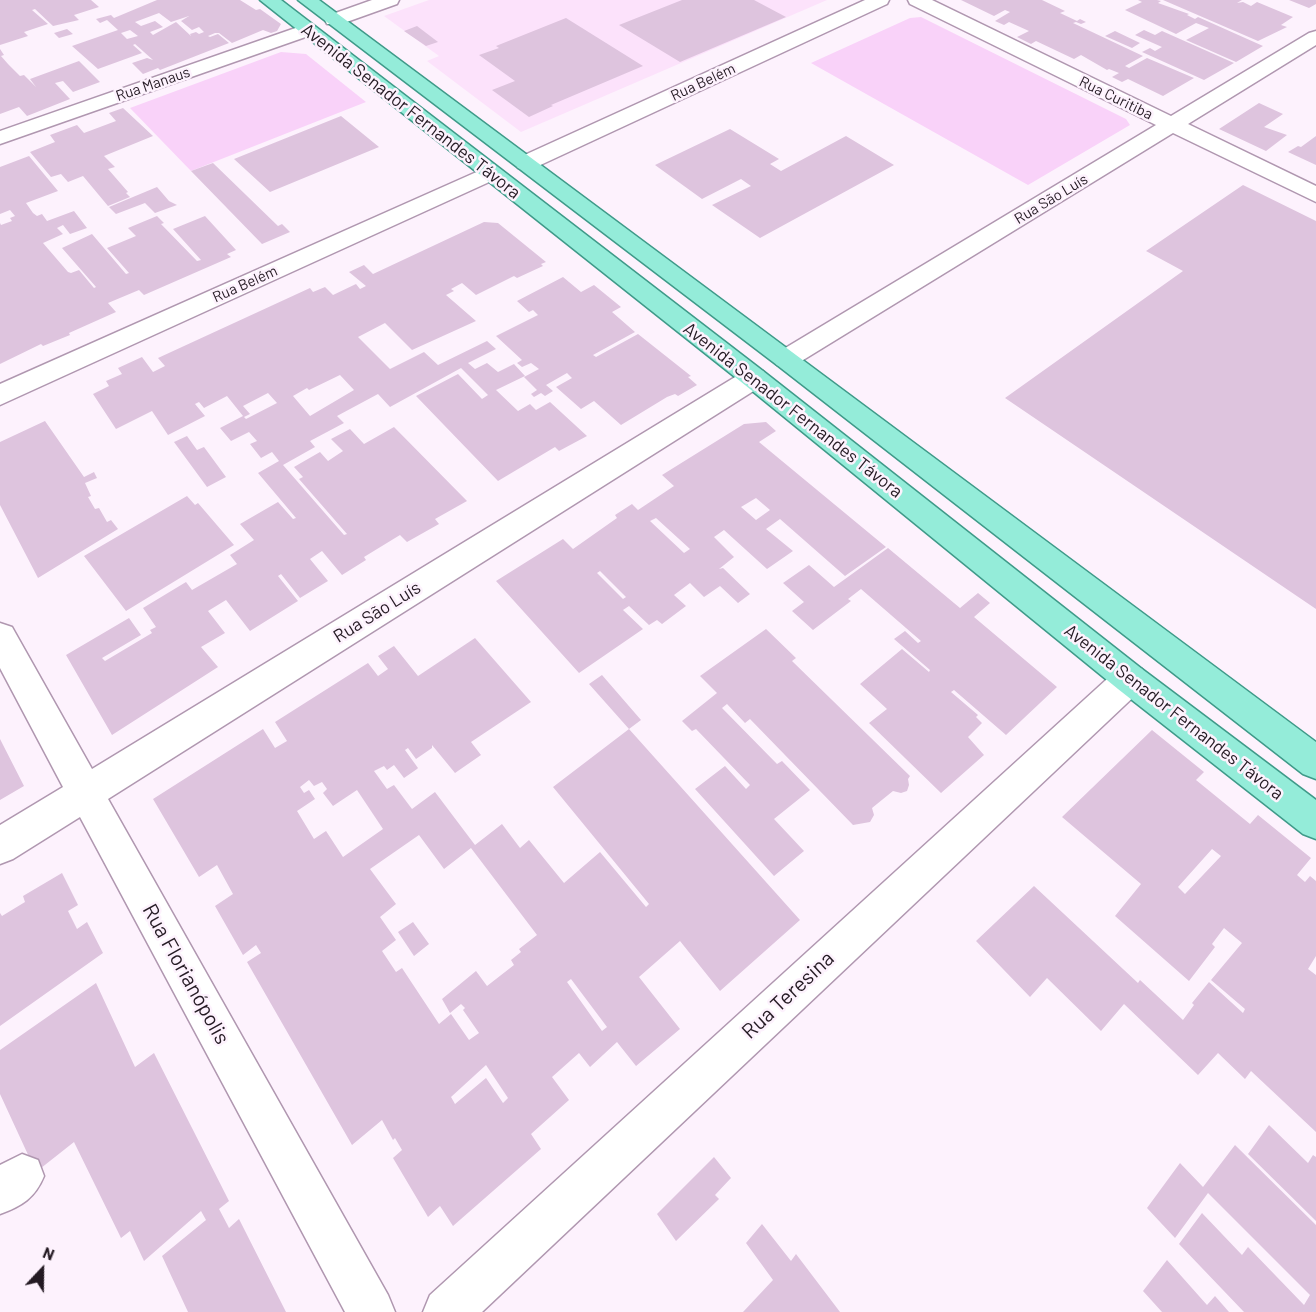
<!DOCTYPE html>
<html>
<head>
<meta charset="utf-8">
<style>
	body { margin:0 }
	#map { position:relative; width:1316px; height:1312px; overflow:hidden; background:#fdf2fd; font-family:Barlow,sans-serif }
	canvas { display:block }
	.north { position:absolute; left:12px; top:1240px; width:60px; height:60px; -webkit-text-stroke:4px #fdf2fd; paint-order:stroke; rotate:22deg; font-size:16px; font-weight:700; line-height:24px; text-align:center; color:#241a23 }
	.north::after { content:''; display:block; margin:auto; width:21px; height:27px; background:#241a23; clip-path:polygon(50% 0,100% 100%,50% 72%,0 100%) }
</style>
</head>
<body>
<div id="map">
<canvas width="1316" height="1312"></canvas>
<div class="north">N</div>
</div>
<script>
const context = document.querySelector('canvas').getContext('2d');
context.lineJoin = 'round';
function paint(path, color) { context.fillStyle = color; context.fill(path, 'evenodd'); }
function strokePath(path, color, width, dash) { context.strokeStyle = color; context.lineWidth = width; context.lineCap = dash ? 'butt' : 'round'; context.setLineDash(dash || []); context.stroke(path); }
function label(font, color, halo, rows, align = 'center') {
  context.font = font + ' Barlow,sans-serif'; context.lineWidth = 5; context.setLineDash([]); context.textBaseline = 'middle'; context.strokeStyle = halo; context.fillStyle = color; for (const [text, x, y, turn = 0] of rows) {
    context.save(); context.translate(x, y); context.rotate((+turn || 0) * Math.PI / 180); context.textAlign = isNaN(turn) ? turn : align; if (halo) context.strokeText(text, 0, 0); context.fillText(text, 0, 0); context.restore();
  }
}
const built = new Path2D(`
	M429 0H827L521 132 427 61 439 56 384 16Z`);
const green = new Path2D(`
	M921 17 1126 119 1130 125 1028 185 811 63 910 18Z
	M281 52 306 54 366 102 191 171 130 108Z`);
const building = new Path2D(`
	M0 0H91L99 7 74 15 79 20 53 26 35 9 32 10 48 24 24 32 28 36 0 45Z
	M157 0H240L256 10 260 9 281 24 277 31 271 33 263 30 232 43 219 33H215L208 36 210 37 218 34 229 43 160 70 158 68 143 74 132 63 147 58 153 60 135 44 133 45 142 53 98 69 72 46 118 30 107 20 100 23 96 19 111 15 114 18ZM159 13 171 22 189 16 181 21 192 30 199 27 204 32 199 34 196 32 190 34 191 36 176 22 153 35 150 32 163 27 155 21 141 26 135 22ZM130 30 138 36 127 39 121 33Z
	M682 0H754L786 17 680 62 619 25Z
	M961 0H1042L1065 11 1060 13 1077 21 1080 19 1086 22 1081 24 1076 22 1073 23 1143 56 1125 66 1129 68 1147 58 1194 78 1163 96 1128 79 1122 82 1112 77 1119 73 1109 69 1107 70 1081 55 1074 59 1036 41 1031 44 1017 37 1029 31 1009 22 1004 25 995 21 1010 12 1005 10 994 16Z
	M1138 0H1157L1161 1 1158 3 1189 14 1187 15 1195 19 1198 17 1263 46 1236 62 1186 40 1209 28 1196 23 1176 34 1125 10 1142 2Z
	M1163 0H1242L1237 3 1243 2 1251 6 1257 2 1293 17 1281 25 1287 27 1258 41Z
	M1289 0H1316V4L1309 8Z
	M566 18 643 66 551 105 553 106 529 117 492 90 515 81 479 55 499 48 496 46Z
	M417 26 438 42 426 46 404 31Z
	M67 29 73 34 59 38 54 33Z
	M1144 30 1155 35 1162 31 1234 63 1204 80 1142 52 1150 48 1155 51 1162 47 1135 35Z
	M1115 31 1140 43 1132 48 1105 36Z
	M0 49 4 55 1 56 8 64 20 76 24 75 36 87 30 79 79 61 100 82 73 92 63 81 55 83 70 99 27 116 19 107 0 114Z
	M1259 103 1283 114 1264 127 1287 135 1266 151 1219 129Z
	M123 108 153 136 104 156 115 167 108 169 128 192 126 193 130 197 108 206 83 176 68 182 61 174 51 177 30 152 55 142 50 135 77 125 84 133 116 121 109 113Z
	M341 116 379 147 270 192 234 159Z
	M730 129 779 159 770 164 781 171 846 136 894 165 760 238 712 205 751 186 741 179 702 199 655 165Z
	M1316 136V165L1288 152 1298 146 1301 147Z
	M29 156 58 191 26 203 33 213 37 216 42 214 47 221 74 211 87 228 70 234 63 225 57 228 63 234 43 243 68 272 71 273 79 270 94 288 96 287 62 248 92 234 126 274 129 273 107 248 136 236 128 228 157 216 164 223 161 224 197 261 201 260 173 229 205 216 236 250 227 254 231 257 144 295 139 290 108 303 116 312 69 333 70 335 43 346 41 344 0 364V223L1 225 12 221 10 218 15 216 10 210 0 214V167Z
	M213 163 278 226 282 224 290 232 262 244 191 171Z
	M1243 185 1316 221V609L1005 398 1183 271 1146 251Z
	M157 187 169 201 177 205 155 213 145 203 116 214 109 207Z
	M484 222 498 223 546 262 541 264 543 266 517 278 514 276 476 295 462 283 451 289 454 291 446 295 476 321 412 350 385 323 358 337 390 369 424 352 438 365 487 341 496 349 468 363 475 369 487 363 498 372 514 364 525 376 496 390 518 411 530 404 536 410 550 402 587 436 559 451 555 447 498 481 416 396 458 374 482 399 488 395 461 368 390 407 378 394 337 416 344 423 310 441 315 447 283 465 344 535 347 534 299 479 303 477 294 467 320 452 328 461 343 451 331 439 350 429 364 444 394 427 467 501 435 519 439 524 407 542 400 535 364 557 366 560 342 575 322 551 310 559 328 581 300 598 281 574 278 576 298 601 250 631 226 600 208 611 225 633 201 647 218 667 112 735 66 655 129 618 141 635 102 658 105 661 152 633 150 630 156 627 143 608 186 582 192 590 237 564 230 555 254 540 240 524 278 502 293 519 296 518 258 473 279 461 272 452 261 458 250 444 257 441 249 432 231 441 220 428 243 416 227 396 204 408 199 402 195 404 205 416 168 435 152 411 116 429 93 394 109 386 106 381 122 374 118 368 142 357 153 372 165 366 158 358 310 288 313 292 325 287 333 295 356 284 360 289 366 286 349 272 364 265 373 274ZM340 375 354 390 310 416 293 396 307 388 309 390ZM268 393 277 403 246 419 244 417 250 414 243 406Z
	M563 277 581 292 594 285 621 307 612 312 635 332 593 355 596 357 638 334 691 376 688 377 697 385 678 396 675 394 667 397 621 425 594 401 581 409 556 387 572 378 567 373 546 385 553 391 545 396 541 393 534 397 531 394 537 390 524 377 539 369 531 363 522 367 517 363 522 360 496 336 538 315 533 310 529 312 517 301Z
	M45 421 84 477 94 472 97 478 85 483 91 496 88 497 95 509 99 508 107 522 111 520 118 529 38 578 0 505V442Z
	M766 422 776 431 759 442 886 547 845 576 780 519 766 529 793 551 767 569 724 530 714 537 734 557 719 569 723 568 750 594 738 603 720 586 704 597 690 583 674 595 686 606 662 624 657 620 649 625 629 606 623 610 643 629 579 673 496 581 563 539 573 549 617 518 615 515 632 504 638 510 674 486 662 475 744 424ZM756 498 770 510 756 520 741 507ZM656 518 690 549 684 553 650 521ZM600 571 626 597 623 599 597 573Z
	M187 436 197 450 204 447 226 477 207 487 174 442Z
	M187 496 195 505 198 503 234 545 126 611 84 556Z
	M888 548 960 608 978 593 990 603 974 617 1057 687 1006 735 954 690 951 692 978 715 976 717 982 723 968 737 984 755 941 793 869 723 887 709 860 684 902 649 929 672 930 670 894 639 905 631 918 643 921 641 861 589 848 599 851 601 813 630 792 611 804 602 783 583 809 565 834 587Z
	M766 629 796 658 792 661 910 776 908 779 909 785 907 791 901 793 893 791 872 808 874 815 870 822 853 825 750 719 745 723 727 704 722 708 777 764 782 761 810 790 774 819 804 851 774 876 695 789 725 766 746 789 750 785 696 729 692 731 682 721 717 693 700 676Z
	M475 638 531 702 471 742 481 755 455 773 432 745V748L416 759 408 748 405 750 418 768 417 769 404 778 394 765 387 770 384 766 374 771 387 789 394 785 412 809 435 792 475 845 502 824 520 848 529 840 564 883 600 852 646 907 649 904 553 787 629 729 589 684 602 675 641 720 629 729 800 920 720 991 680 941 639 977 680 1029 636 1066 617 1042 590 1067 579 1053 552 1077 569 1100 531 1134 541 1149 453 1226 440 1206 428 1217 393 1158 402 1150 395 1138 393 1140 382 1120 352 1145 247 962 261 953 256 945 243 955 215 906 233 894 217 865 199 877 153 799 263 729 275 748 287 741 275 722 368 663 378 676 388 669 378 656 394 646 418 676ZM309 780 314 786 322 782 327 789 323 793 333 806 357 790 383 829 343 857 326 831 314 839 297 811 315 799 309 790 304 793 300 787ZM419 835 444 869 471 848 537 935 519 949 521 952 511 960 514 965 487 986 476 971 442 999 450 1013 461 1004 465 1008 463 1010 479 1033 469 1040 451 1014 439 1024 402 968 396 972 382 951 396 940 380 917 396 904 370 869ZM571 979 607 1027 602 1031 567 982ZM486 1065 508 1098 503 1103 486 1078 455 1104 451 1097Z
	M1152 730 1204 772 1196 780 1250 824 1258 815 1311 858 1297 875 1305 882 1310 876 1316 881V956L1308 969 1316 975V1132L1251 1071 1245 1079 1218 1053 1198 1075 1124 1004 1101 1031 1047 978 1030 997 976 941 1034 886 1138 983 1140 980 1183 1020 1194 1005 1192 1003 1209 982 1243 1013 1245 1009 1211 980 1242 943 1224 928 1212 944 1215 947 1189 981 1115 916 1141 884 1062 817ZM1212 849 1221 856 1185 894 1178 887Z
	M0 739 24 786 0 800Z
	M62 873 78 905 68 911 77 929 87 922 103 953 0 1026V913L2 916 25 902 23 896Z
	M413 922 429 944 414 956 398 932Z
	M96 983 135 1067 154 1053 229 1201 219 1209 227 1224 229 1228 239 1219 286 1312H188L162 1256 206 1220 201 1211 144 1261 130 1231 121 1238 74 1142 36 1172 0 1094V1050Z
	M1269 1125 1308 1163 1313 1155 1316 1157V1221L1248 1154Z
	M1235 1145 1316 1225V1312H1244L1179 1244 1202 1213 1242 1255 1248 1247 1304 1305 1310 1295 1208 1193 1175 1238 1147 1208 1180 1163 1203 1187Z
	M714 1157 731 1178 715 1195 719 1199 676 1241 657 1214Z
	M762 1224 791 1261 796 1254 840 1312H743L773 1280 746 1243Z
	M1167 1260 1207 1305 1215 1296 1229 1312H1162L1143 1291Z`);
const minor = new Path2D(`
	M372 0H399L397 4 341 24H327L325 20 327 16Z
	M865 0H889L887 4 534 168 526 170 518 168 515 163 518 158Z
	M908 0H932L1171 116 1309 33 1316 31V45L1188 124 1316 186V202L1173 133 795 365 786 368 777 365 773 359 777 353 1156 125 910 4Z
	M307 24 314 26 317 30 314 34 0 144V131Z
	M490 166 498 168 501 173 498 178 0 405V384Z
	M754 369 763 371 767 378 763 385 108 799 388 1295 395 1312H345L80 817 13 859 0 864V825L63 787 0 668V623L12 627 92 769 745 371Z
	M1130 664 1142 669 1147 679 1142 689 482 1312H423L430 1295 1118 669Z
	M22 1154 38 1160 44 1176C35 1198 22 1206 0 1214V1165Z`);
const major = new Path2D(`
	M260 0H281L763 371 1142 669 1316 800V839L1303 834 1118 689 745 385Z
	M298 0H319L1316 742V779L1303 774 777 365Z`);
const farStreetnames = [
	["Rua Belém",703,82,-25],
	["Rua Manaus",153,84,-19],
	["Rua Curitiba",1116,98,26],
	["Rua São Luís",1051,199,-31],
	["Rua Belém",245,284,-24]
];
const streetNames = [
	["Avenida Senador Fernandes Távora",411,111,38],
	["Avenida Senador Fernandes Távora",793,410,38],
	["Rua São Luís",377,612,-32],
	["Avenida Senador Fernandes Távora",1174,712,38]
];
const nearStreetnames = [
	["Rua Florianópolis",186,974,61],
	["Rua Teresina",788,995,-43]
];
paint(built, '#fce2fb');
paint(green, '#f9d2f9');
paint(building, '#dec4de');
strokePath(minor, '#b097b0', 3);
strokePath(major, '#3f9a89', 3);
paint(minor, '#fff');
paint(major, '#94ecd9');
label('15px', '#241a23', '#fdf2fd', farStreetnames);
label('18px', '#241a23', '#fdf2fd', streetNames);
label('21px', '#241a23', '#fdf2fd', nearStreetnames);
</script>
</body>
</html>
